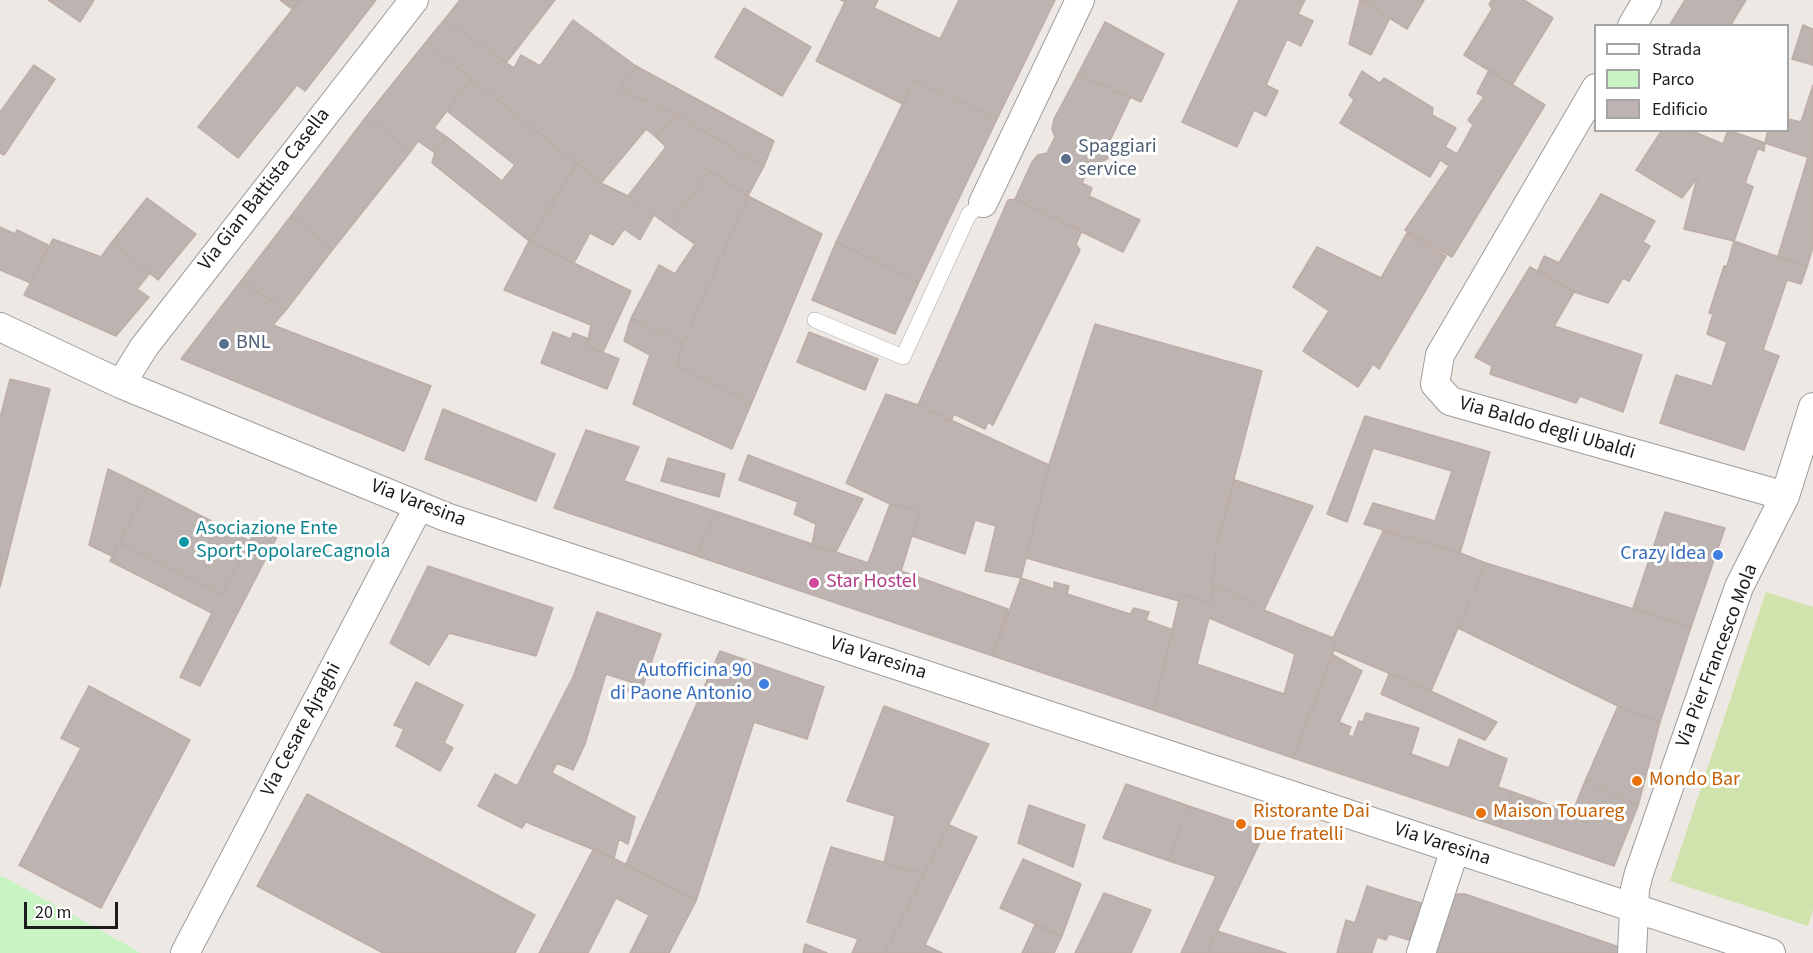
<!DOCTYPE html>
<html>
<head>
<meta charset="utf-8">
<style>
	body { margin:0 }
	#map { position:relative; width:1813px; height:953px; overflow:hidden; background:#ede8e3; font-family:"Source Sans 3",sans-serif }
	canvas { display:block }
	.legend { position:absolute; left:1594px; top:24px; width:195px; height:108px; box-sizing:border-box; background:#fff; border:2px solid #a4a4a4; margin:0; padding:8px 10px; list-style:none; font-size:18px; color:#1c1c1c }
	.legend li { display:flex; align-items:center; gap:12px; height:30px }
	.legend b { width:30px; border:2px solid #a4a4a4 }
	.scale { position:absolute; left:24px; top:902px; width:94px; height:27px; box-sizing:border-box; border:3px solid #1c1c1c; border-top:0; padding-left:8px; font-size:18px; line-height:21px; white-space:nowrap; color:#1c1c1c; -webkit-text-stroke:4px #fff; paint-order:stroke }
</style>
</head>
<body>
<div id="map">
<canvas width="1813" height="953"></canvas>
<ul class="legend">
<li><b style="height:8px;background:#fff"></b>Strada</li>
<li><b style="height:16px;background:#c7f4c2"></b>Parco</li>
<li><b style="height:16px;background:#bdb3b0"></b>Edificio</li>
</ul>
<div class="scale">20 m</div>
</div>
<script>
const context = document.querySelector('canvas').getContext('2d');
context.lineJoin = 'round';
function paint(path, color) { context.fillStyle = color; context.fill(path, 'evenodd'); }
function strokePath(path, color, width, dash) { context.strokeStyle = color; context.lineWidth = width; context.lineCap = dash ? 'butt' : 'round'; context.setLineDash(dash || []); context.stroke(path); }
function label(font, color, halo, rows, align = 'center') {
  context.font = font + ' "Source Sans 3",sans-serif'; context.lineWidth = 6; context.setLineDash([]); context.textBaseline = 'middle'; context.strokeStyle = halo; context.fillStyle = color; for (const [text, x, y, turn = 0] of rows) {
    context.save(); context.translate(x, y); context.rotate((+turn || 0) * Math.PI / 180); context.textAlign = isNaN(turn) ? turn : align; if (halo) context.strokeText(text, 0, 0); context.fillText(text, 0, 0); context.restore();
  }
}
const grass = new Path2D(`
	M1766 592 1813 607V910L1808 926 1670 881Z`);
const park = new Path2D(`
	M0 876 6 878 141 953H0Z`);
const building = new Path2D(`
	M48 0H94L80 22Z
	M280 0H300L292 9Z
	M300 0H376L305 91 297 85 238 158 198 127Z
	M460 0H555L506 63 444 20Z
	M841 0H878L874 8 940 39 959 0H1055L997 119 914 80 903 104 816 61 845 2Z
	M1239 0H1305L1298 14 1313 21 1301 46 1287 39 1266 85 1278 91 1266 116 1254 110 1237 147 1182 122Z
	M1360 0 1390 18 1371 55 1349 44Z
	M1361 0H1424L1407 29Z
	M1492 0H1524L1553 18 1512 85 1464 55 1492 9 1489 4Z
	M1685 0H1746L1730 26H1669Z
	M744 8 811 47 782 96 715 57Z
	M444 20 514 68 521 55 540 66 573 20 636 66 620 89 676 115 656 137 646 129 601 183 426 42Z
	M1105 22 1164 54 1141 102 1078 74Z
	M1803 25 1813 29V65L1792 59Z
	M426 42 471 79 434 128 447 137 435 153 418 141 411 151 366 117Z
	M34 65 55 79 4 155 0 153V112Z
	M636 66 774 141 764 166 676 115 620 89Z
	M1489 70 1545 105 1452 257 1405 230 1449 166 1440 160 1430 177 1340 123 1354 100 1349 95 1362 71 1380 83 1384 78 1433 108 1432 115 1456 128 1445 147 1457 154 1473 125 1468 120 1484 97 1477 93Z
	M1078 74 1130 98 1107 147 1110 154 1108 158 1100 163 1092 161 1082 183 1092 188 1089 196 1140 220 1123 252 1015 199 1032 162 1038 155 1047 153 1055 137 1052 129 1054 119Z
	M471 79 577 164 529 241 432 163 435 153 447 137 502 181 515 165 447 111Z
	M914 80 997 119 919 282 836 242Z
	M1813 85V159L1765 143 1768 130H1788V119L1801 122Z
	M676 115 764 166 748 196 710 171 669 226 628 196 666 147 656 137Z
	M366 117 411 151 333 249 291 216Z
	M1662 130H1690L1723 144 1728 130 1765 143 1764 151 1758 148 1745 183 1753 187 1734 241 1684 229 1697 178 1682 198 1636 170Z
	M1808 157 1813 159V247L1807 267 1778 256Z
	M577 164 601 183 628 196 654 215 640 240 624 229 613 245 590 233 574 263 529 241Z
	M710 171 748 196 683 343 631 318 659 265 675 274 695 244 669 226Z
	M1601 194 1655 221 1643 242 1650 246 1629 281 1623 278 1608 303 1574 292 1538 270 1544 256 1559 263Z
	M748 196 822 234 752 402 677 366 683 343Z
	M147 198 196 234 158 280 112 242Z
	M1015 199 1082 231 1076 244 1080 250 993 425 988 422 985 429 954 414 951 421 918 405 1008 200Z
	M291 216 333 249 286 310 241 281Z
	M0 227 15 234 17 230 48 245 31 283 0 270Z
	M1407 233 1446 256 1379 369 1373 364 1358 387 1303 351 1329 311 1293 287 1317 247 1381 278Z
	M53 239 101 257 112 242 150 273 137 289 149 297 116 336 24 295Z
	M529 241 631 291 603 352 587 346 591 325 504 290Z
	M1734 241 1807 267 1801 284 1787 280 1763 350 1779 356 1744 450 1660 423 1676 375 1712 386 1727 342 1707 334 1713 314 1709 313 1724 266H1727Z
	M836 242 919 282 895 334 812 300Z
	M1530 267 1574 292 1554 326 1642 355 1623 412 1580 396 1576 403 1490 374 1492 366 1475 357Z
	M241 281 286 310 273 325 431 386 404 451 181 359Z
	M631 318 683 343 677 366 752 402 732 449 633 404 650 355 624 341Z
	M1095 324 1262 371 1215 552 1212 604 1183 594 1179 601 1026 558 1049 465Z
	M553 332 571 339 573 333 589 339 587 346 619 359 607 389 541 363Z
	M809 332 878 359 865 390 797 362Z
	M10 379 50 389 0 587V418Z
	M886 394 918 405 1049 465 1021 578 985 571 996 526 975 520 965 554 912 536 920 510 890 504 846 483Z
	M443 409 555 454 536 501 425 459Z
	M1365 416 1490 452 1460 553 1364 524 1373 503 1435 521 1452 471 1373 448 1347 522 1327 514Z
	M586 430 639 447 624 481 715 511 697 556 554 508Z
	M748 455 863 499 836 552 812 545 816 524 794 514 798 502 739 480Z
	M668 458 725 474 719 497 661 481Z
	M108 469 147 488 112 556 89 545Z
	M1235 480 1313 506 1264 610 1213 584 1215 552Z
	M147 488 250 541 222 594 119 542Z
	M890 504 920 510 901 571 1008 609 993 656 697 556 715 511 868 563Z
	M1665 512 1725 528 1691 627 1633 608Z
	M259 523 279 533 200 686 180 677 212 613 110 561 119 542 222 594Z
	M1383 531 1460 553 1486 563 1431 691 1334 650 1333 638Z
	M1486 563 1691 627 1660 722 1618 706 1458 628Z
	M428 566 553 608 536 656 449 633 429 665 390 643Z
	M1021 578 1054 589V582L1069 586 1067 594 1130 614 1134 608 1149 612 1146 620 1173 630 1153 710 993 656Z
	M1213 584 1264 610 1333 638 1334 650 1293 758 1153 710 1179 601 1183 594 1212 604ZM1209 618 1295 654 1284 694 1197 664Z
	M597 612 661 634 640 695 627 691 631 682 606 674 585 744 573 770 557 763 552 773 635 817 628 844 619 839 614 858 526 822 522 828 478 806 495 774 517 786 573 677Z
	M720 651 824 687 807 739 754 722 696 901 626 864Z
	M1333 655 1362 671 1339 722 1351 727 1348 735 1353 737 1359 721 1363 722 1366 713 1419 728 1411 754 1449 768 1459 739 1507 759 1498 787 1513 792 1500 827 1293 758Z
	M1389 674 1431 691 1497 722 1485 740 1381 694Z
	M416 682 463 705 444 743 453 748 440 771 396 746 404 729 394 725Z
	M89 686 190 740 101 908 19 865 81 748 61 738Z
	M884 706 989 744 924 874 884 863 895 816 847 801Z
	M1618 706 1660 722 1638 806 1586 779Z
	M1586 779 1638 806 1614 866 1500 827 1513 792 1572 813Z
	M1126 784 1189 806 1169 861 1103 838Z
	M307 794 535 915 515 953H383L257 886Z
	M1029 805 1085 825 1073 867 1018 843Z
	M1189 806 1265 832 1207 953H1181L1216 876 1169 861Z
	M949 825 977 837 925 945 942 953H885Z
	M831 847 924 874 885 953H852L858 939 807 922Z
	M594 848 696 901 669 953H630L649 915 616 898 588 953H539Z
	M1023 859 1081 884 1062 936 1000 908Z
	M1367 886 1421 903 1409 940 1389 934 1386 940 1377 937 1372 953H1337L1346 920 1355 923Z
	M1104 893 1151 910 1131 953H1075Z
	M1457 894H1465L1619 947V953H1433L1450 899Z
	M1035 925 1062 936 1054 953H1022Z
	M1217 931 1286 953H1207Z
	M805 944 827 953H803Z`);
const lane = new Path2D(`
	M815 320 903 357 969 214 983 203`);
const street = new Path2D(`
	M1632 26 1647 0
	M1596 88 1440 355 1435 384 1450 401 1785 496
	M983 203 1080 0
	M0 327 121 384 446 517 1771 953
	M121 384 144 347 414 0
	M185 953 419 506
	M1421 953 1455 849
	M1632 953 1635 889 1639 873 1739 587 1785 496 1813 407`);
const markers = [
	[1066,159,6,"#5c6f8a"],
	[224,344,6,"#5c6f8a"],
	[184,542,6,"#0f9aa8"],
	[1718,555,6,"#3f7fe0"],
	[814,583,6,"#d1479c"],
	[764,684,6,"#3f7fe0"],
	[1637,781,6,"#e8710a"],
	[1481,813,6,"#e8710a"],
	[1241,824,6,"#e8710a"]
];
const serviceNames = [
	["Spaggiari",1078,148],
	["service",1078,171],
	["BNL",236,344]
];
const streetNames = [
	["Via Gian Battista Casella",265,190,-52],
	["Via Baldo degli Ubaldi",1547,429,16],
	["Via Varesina",418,504,21],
	["Via Pier Francesco Mola",1718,656,-69],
	["Via Varesina",878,659,18],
	["Via Cesare Ajraghi",302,730,-62],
	["Via Varesina",1442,845,18]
];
const cultureNames = [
	["Asociazione Ente",196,530],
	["Sport PopolareCagnola",196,553]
];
const shopNames = [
	["Crazy Idea",1706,555],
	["Autofficina 90",752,672],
	["di Paone Antonio",752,695]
];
const hotelNames = [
	["Star Hostel",826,583]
];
const foodNames = [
	["Mondo Bar",1649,781],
	["Ristorante Dai",1253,813],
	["Due fratelli",1253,836],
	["Maison Touareg",1493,813]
];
paint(grass, '#d0e3ac');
paint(park, '#c7f4c2');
paint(building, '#bdb3b0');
strokePath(building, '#bdada6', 1.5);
strokePath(lane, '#9d9d9d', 16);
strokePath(street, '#9d9d9d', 30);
strokePath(lane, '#fff', 15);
strokePath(street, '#fff', 28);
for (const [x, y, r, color] of markers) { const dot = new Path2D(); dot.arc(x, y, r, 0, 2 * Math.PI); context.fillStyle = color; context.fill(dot); strokePath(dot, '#fff', 2); }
label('20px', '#4e5e75', '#fff', serviceNames, 'left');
label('20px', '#1c1c1c', '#fff', streetNames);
label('20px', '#0d838f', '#fff', cultureNames, 'left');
label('20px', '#366cbe', '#fff', shopNames, 'right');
label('20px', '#b23c85', '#fff', hotelNames, 'left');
label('20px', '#c56008', '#fff', foodNames, 'left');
</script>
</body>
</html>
